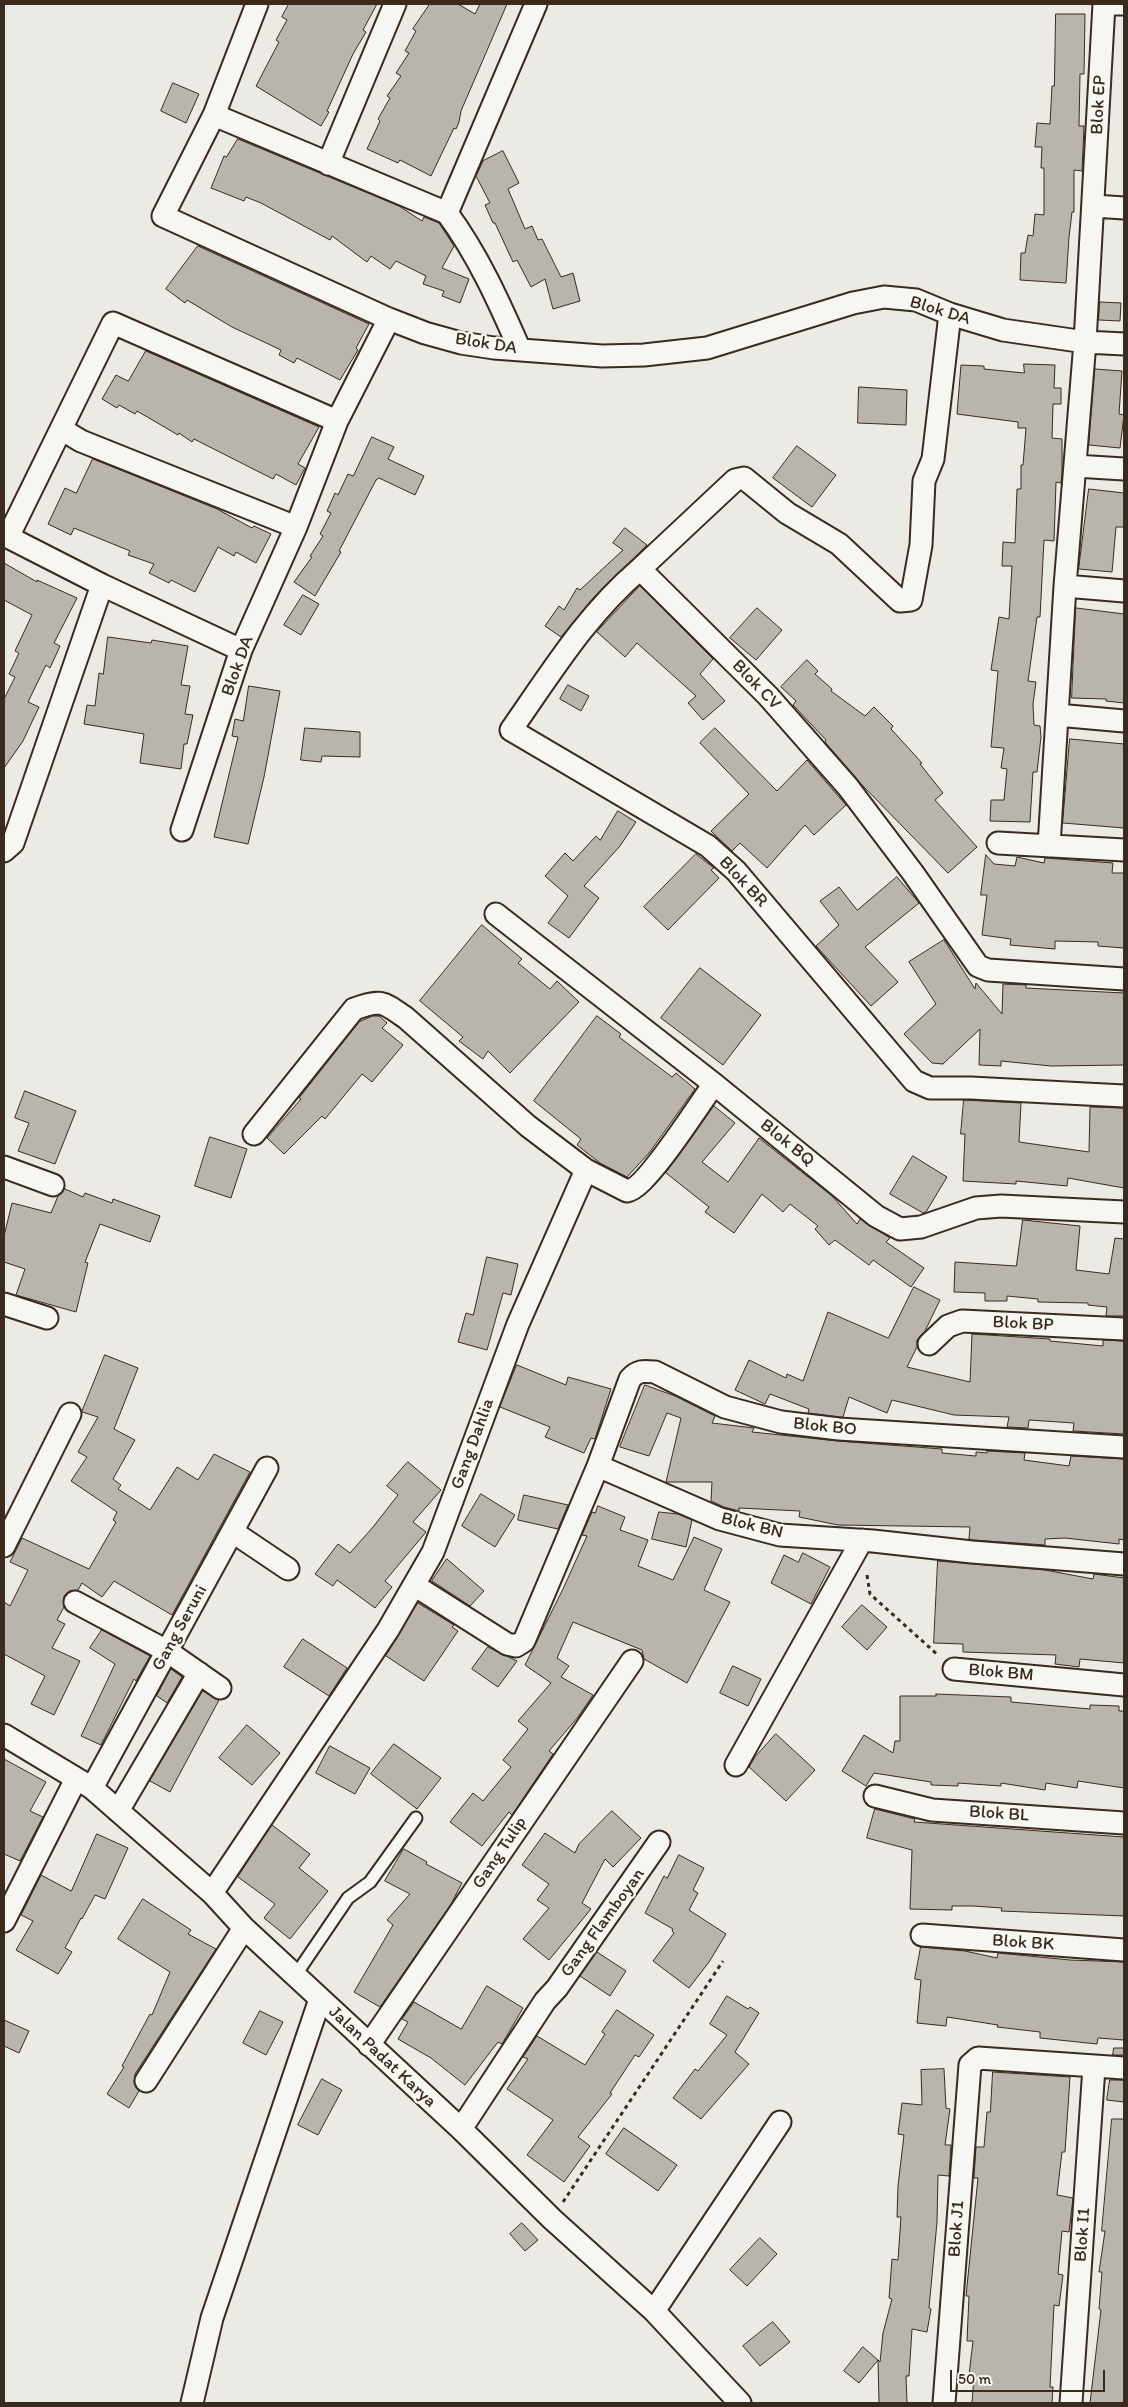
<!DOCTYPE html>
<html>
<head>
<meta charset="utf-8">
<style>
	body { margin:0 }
	#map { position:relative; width:1128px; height:2407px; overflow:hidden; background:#ebeae5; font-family:Itim,sans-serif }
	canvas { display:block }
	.frame { position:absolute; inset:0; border:5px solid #3b2a1e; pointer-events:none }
	.scale { position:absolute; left:950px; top:2370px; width:155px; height:22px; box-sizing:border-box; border:2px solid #3b2a1e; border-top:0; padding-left:6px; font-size:15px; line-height:18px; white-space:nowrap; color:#3b2a1e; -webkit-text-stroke:4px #f6f6f2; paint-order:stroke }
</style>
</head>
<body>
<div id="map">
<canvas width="1128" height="2407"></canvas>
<div class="frame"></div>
<div class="scale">50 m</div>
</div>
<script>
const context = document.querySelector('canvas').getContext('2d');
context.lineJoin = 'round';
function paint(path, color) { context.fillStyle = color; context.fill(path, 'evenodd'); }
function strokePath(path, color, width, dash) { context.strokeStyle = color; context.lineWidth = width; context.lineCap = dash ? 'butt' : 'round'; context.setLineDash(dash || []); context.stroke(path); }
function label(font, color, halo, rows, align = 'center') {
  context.font = font + ' Itim,sans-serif'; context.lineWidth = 5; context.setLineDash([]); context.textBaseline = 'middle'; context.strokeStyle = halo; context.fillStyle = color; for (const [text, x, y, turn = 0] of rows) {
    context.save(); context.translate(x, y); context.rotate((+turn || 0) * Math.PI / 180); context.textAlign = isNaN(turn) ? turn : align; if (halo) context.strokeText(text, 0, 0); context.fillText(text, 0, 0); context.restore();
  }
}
const building = new Path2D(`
	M289 4H377L363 30 366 32 353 54 327 111 329 112 321 126 256 86 279 42 276 40 287 20 282 17Z
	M430 4H458L475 14 480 4H507L461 111 459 122 456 129 454 128 431 176 400 160 398 163 367 149 380 121 378 119 390 98 387 96 401 76 396 73 409 53 405 51 416 31 413 29Z
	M1056 14H1085L1084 74H1080L1079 126H1084L1082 171 1074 170V212H1072L1069 237 1066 283 1020 280 1021 253H1025L1028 235 1033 236 1035 214 1044 215V168H1041L1042 147H1035L1037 123 1050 124 1052 86H1054Z
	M173 83 199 94 186 123 161 111Z
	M238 139 399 206 422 221 424 217 439 223 454 246 442 268 469 279 460 303 442 296 444 291 423 284 426 276 396 261 390 269 371 256 367 262 332 236 330 240 261 203 246 197 244 201 211 188 224 156 226 157Z
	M503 151 519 183 508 189 525 229 532 226 538 240 542 239 561 277 573 273 580 301 553 309 545 279 531 287 517 260 513 262 495 223H493L485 205 490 203 476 176 483 161Z
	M198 246 369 324 356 348 358 350 340 380 297 358 294 363 279 355 281 350 232 327 187 300 185 303 166 289Z
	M1100 302 1121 303 1120 321 1099 320Z
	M146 351 319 427 298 464 305 468 296 485 276 474 273 479 194 439 192 442 179 433 178 435 137 411 135 414 119 405 117 408 102 399 116 375 128 381Z
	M1024 364 1055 365 1054 388H1061V404H1053L1052 438 1062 439V472L1061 483 1056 482 1054 541 1044 540 1040 617H1037L1028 681 1036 682 1033 704 1034 725 1040 726 1041 737 1037 772H1033L1030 822 990 821 991 800H1004L1007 769 1001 768 1004 748 991 747 998 671 991 670 999 617 1009 619 1012 566H1002L1003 542 1015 543 1017 489H1021V465H1023L1026 428H1018V422L957 414 961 365 984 366V369L1024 373Z
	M1095 369 1122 371 1119 414 1124 415 1120 448 1089 445Z
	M859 387 907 390 906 425 858 423Z
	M372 437 394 447 388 459 424 476 415 495 379 478 376 480 339 551 341 552 315 596 294 582 312 557 310 556 323 536 320 534 331 513 327 511 335 493 338 495 348 474 353 476Z
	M797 446 836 475 812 507 773 478Z
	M93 459 217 509 252 528 254 526 271 534 256 563 236 552 234 556 218 547 195 592 171 580 169 583 149 573 154 564 128 555 130 551 74 528 71 535 48 524 65 488 76 493Z
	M1089 489 1124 493V527H1116L1112 572 1079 569Z
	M625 528 647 545 594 597 561 637 545 626 559 606 564 610 577 588 580 590 623 550 613 543Z
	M4 563 37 582V580L77 598 54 643 60 646 50 668 46 665 28 702 39 707 23 741 4 768V699L15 677 9 674 19 653 15 651 32 615 4 600Z
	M640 586 713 659 700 674 725 701 703 720 688 703 696 696 637 643 625 657 597 632Z
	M303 595 319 604 301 635 284 625Z
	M757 608 782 630 756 660 730 638Z
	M1076 608 1124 614V703L1106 701V699L1072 698Z
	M108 637 151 643 152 640 188 646 181 685 190 686 185 714 193 715 187 744H184L181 769 140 763 144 734 84 724 87 705 95 706 99 673 103 674Z
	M807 660 818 671 815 674 832 689 831 691 865 716 874 707 893 726 891 729 922 763 920 764 943 793 935 800 977 847 948 873 864 787 825 742 826 740 793 705 796 701 781 687Z
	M568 685 589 696 581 711 560 699Z
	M249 686 280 691 264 777 248 844 214 837 238 737 232 736 235 719 243 721Z
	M305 728 360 732V757L322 756 321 762 301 760Z
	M715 728 777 791 807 760 846 805 814 835 805 825 767 868 740 843 732 851 711 831 749 794 700 743Z
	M1070 739 1124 744V828L1063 823Z
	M618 811 636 822 620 846 584 886 599 898 569 938 548 923 568 896 545 876 565 853 573 861 596 836 600 840Z
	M696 854 714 868 711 870 719 878 668 930 644 907Z
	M986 855 994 864 1015 866 1017 857 1044 863 1045 858 1113 863 1112 873H1124V948L1098 946V942L1055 941V949L1010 945 1011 939 982 935 987 895H981Z
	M897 877 919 903 865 947 898 982 871 1006 816 946 839 925 820 901 839 887 857 910Z
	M482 925 522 959 518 963 550 989 557 981 579 1002 510 1073 488 1051 483 1059 459 1041 463 1037 420 1001Z
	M944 940 975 989 976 983 1002 1014 1003 984 1026 985V988L1124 993V1065L1051 1066 1001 1061V1066L979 1065 980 1029 943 1064 932 1063 904 1034 936 1004 909 962Z
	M700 968 761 1015 723 1065 661 1018Z
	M373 1016H379L387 1023 382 1028 403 1045 372 1082 362 1074 325 1119 322 1116 284 1154 267 1138 301 1099 299 1098 359 1022Z
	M597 1016 621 1034 619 1037 672 1077 676 1073 695 1089 649 1153 627 1177 600 1163 577 1145 581 1139 534 1101Z
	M25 1091 76 1111 55 1164 18 1151 29 1123 15 1118Z
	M964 1100 1021 1103 1019 1142 1089 1152 1090 1107 1124 1108V1188L1068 1178 1067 1186 1016 1181V1184L963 1181 965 1134H961Z
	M714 1106 735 1123 702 1162 728 1182 759 1138 832 1196 857 1224 860 1219 890 1238 886 1242 924 1268 911 1287 873 1260 869 1265 835 1240 829 1245 815 1229 818 1226 790 1204 783 1212 762 1194 734 1233 705 1212 709 1207 666 1173Z
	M210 1137 247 1149 231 1198 195 1186Z
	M913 1156 947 1177 926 1212 923 1213 890 1194Z
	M65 1189 83 1197 85 1193 112 1203 113 1199 160 1216 150 1242 100 1224 85 1262 88 1263 76 1312 16 1295 25 1269 4 1262V1236L12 1203 51 1213 58 1196Z
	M1023 1220 1080 1226 1076 1270 1109 1274 1115 1238 1124 1239V1316H1106L1107 1307 1088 1305V1303L1038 1302V1299L1007 1296V1301H985V1293L954 1292 955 1262 1016 1266Z
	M487 1257 518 1264 511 1295 503 1293 487 1350 458 1342 466 1313 473 1315Z
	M914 1287 940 1300 925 1331 917 1340V1347L907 1367 970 1382 972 1334 1050 1339V1341L1103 1346V1340L1124 1341V1434L1073 1431 1074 1423 1029 1420 1028 1428 1007 1427 1009 1417 954 1415 892 1400 887 1413 849 1397 843 1417H840L808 1413 809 1409 770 1394 765 1404 735 1390 749 1360 786 1378 787 1374 803 1381 828 1312 888 1338Z
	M105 1355 138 1368 114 1429 135 1440 113 1479 121 1485 118 1489 150 1510 177 1467 198 1480 214 1454 250 1472 172 1615 114 1581 102 1597 82 1583 78 1590 69 1591 64 1596V1607L57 1620 65 1624 52 1648 80 1661 54 1715 31 1704 45 1676 4 1654V1602L10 1606 28 1570 10 1562 22 1538 89 1569 116 1522 113 1520 117 1512 71 1481 87 1457 78 1452 98 1417 82 1412Z
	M517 1365 566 1385 568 1377 611 1389 595 1439 591 1438 584 1453 545 1437 550 1427 500 1407Z
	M645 1385 675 1396 715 1416 712 1423 754 1428 752 1432 838 1441 942 1449V1453L976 1456V1452L987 1453V1451L1025 1453 1024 1460 1069 1466 1071 1456 1124 1459V1540L1119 1539V1544L1065 1538 1045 1539V1545L973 1540 969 1539 970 1527 838 1525 799 1517 800 1511 739 1508V1511L724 1507 711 1501 712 1482H666L681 1418 667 1413 649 1456 620 1447Z
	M408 1462 441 1490 413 1522 426 1532 385 1581 392 1587 375 1608 337 1580 333 1586 315 1574 338 1544 350 1553 373 1527 398 1495 387 1486Z
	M481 1494 515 1515 495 1547 462 1526Z
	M524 1495 568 1505 558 1529 518 1520Z
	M598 1506 625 1517 620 1530 648 1540 638 1566 673 1580 694 1537 722 1549 704 1590 730 1602 687 1683 644 1659 642 1650 573 1622 557 1658 569 1666 561 1677 593 1695 578 1717 549 1751 553 1754 512 1815 509 1812 482 1846 450 1822 473 1793 483 1801 511 1767 503 1760 528 1729 518 1721 551 1683 525 1665 563 1589 587 1536 582 1535 592 1512 595 1513Z
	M659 1512 678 1514 692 1520 686 1547 652 1539Z
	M803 1553 830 1567 811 1604 771 1583 784 1555 798 1562Z
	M447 1559 484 1591 470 1606 432 1581Z
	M938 1561 1045 1570 1093 1579 1094 1574 1124 1578V1663L1080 1659 1079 1667 1055 1664 1056 1655 963 1652V1644L934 1643Z
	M418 1603 454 1625 452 1627 458 1631 424 1681 386 1656Z
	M862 1605 887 1627 867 1650 842 1627Z
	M102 1630 150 1656 136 1681 134 1679 101 1745 81 1736 115 1664 90 1648Z
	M303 1639 347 1668 329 1696 284 1667Z
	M488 1647 517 1661 498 1687 472 1669Z
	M733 1666 761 1679 748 1706 720 1693Z
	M171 1669 182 1677 167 1703 157 1696Z
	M203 1691 219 1700 170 1792 150 1781Z
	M936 1694 1011 1697V1702L1090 1709V1705L1119 1706V1711H1124V1788L1078 1781 1077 1788 1046 1783 1045 1790 1001 1783V1786L958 1783V1786L931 1785V1782L874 1773 866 1786 842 1771 864 1735 893 1753 895 1741H900V1696H936Z
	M247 1725 280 1753 252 1785 219 1758Z
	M776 1734 815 1770 786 1801 749 1767 755 1757Z
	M394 1744 441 1778 417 1809 371 1774Z
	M330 1746 370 1768 355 1794 316 1773Z
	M4 1759 46 1782 30 1811 43 1817 20 1861 4 1854Z
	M875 1809 915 1819 914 1822 1124 1837V1916L1001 1911 1002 1908 973 1906H952V1910L910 1909 912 1850 867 1838Z
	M612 1811 641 1838 613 1867 605 1859 582 1903 591 1909 549 1960 523 1939 549 1908 537 1900 549 1884 522 1865 545 1833 575 1853 579 1844Z
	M272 1825 310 1854 299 1868 328 1891 290 1939 264 1918 275 1904 238 1877Z
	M97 1834 128 1848 105 1899 95 1895 82 1919 81 1918 65 1948 72 1952 58 1974 16 1950 33 1921 21 1915 41 1875 71 1891Z
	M404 1849 427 1862 426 1864 462 1883 451 1904 380 2007 354 1992 393 1925 387 1920 410 1894 385 1881Z
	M679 1855 704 1868 693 1890 698 1893 689 1910 726 1934 709 1962 689 1988 653 1961 674 1933 672 1931 673 1929 645 1913 664 1876 667 1878Z
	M143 1899 191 1930 188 1934 216 1949 135 2074 134 2081 139 2091 129 2108 107 2094 124 2067 122 2066 150 2014 152 2015 170 1972 118 1939Z
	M921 1947 965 1951 997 1958 998 1953 1070 1960 1124 1962V2040L1098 2038 1097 2044 1040 2038V2032L997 2027 998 2025 947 2017 946 2026 917 2023 921 1980 915 1979Z
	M597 1952 626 1971 610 1996 580 1976Z
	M487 1986 523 2008 502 2044 498 2042 465 2085 431 2058 398 2039 408 2022 402 2019 414 2002 461 2029Z
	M727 1996 748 2009 750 2007 759 2013 735 2052 749 2064 701 2119 673 2098 695 2069 698 2071 727 2035 710 2024Z
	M617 2010 654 2035 639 2057 635 2055 610 2093 612 2094 578 2137 590 2146 564 2182 527 2155 553 2120 507 2089 528 2059 523 2057 537 2036 585 2065 605 2034 602 2032Z
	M260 2011 283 2022 266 2055 243 2043Z
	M4 2020 29 2031 19 2053 4 2046Z
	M1114 2048H1124V2055H1113Z
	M944 2069 946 2108 950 2109 945 2145H951L949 2176 938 2175 937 2222 929 2308 931 2309 927 2332 912 2329 909 2376H906L907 2403H879L878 2360 880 2362 883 2333 892 2299 889 2298 892 2259 898 2260 901 2217H897L898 2186 904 2135 898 2134 902 2103 922 2105 921 2070Z
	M993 2072 1070 2077 1065 2152H1062L1057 2195 1073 2198 1069 2232 1062 2231 1058 2274 1063 2275 1059 2306 1054 2305 1050 2387H1053L1052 2403H972L974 2376 969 2375 973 2341H967L969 2296H966L978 2178H974L976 2147H984L987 2112H990Z
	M322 2079 342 2090 318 2135 298 2125Z
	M1110 2080H1124V2102L1107 2100Z
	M1112 2119H1124V2403H1090L1101 2310 1099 2309 1102 2272H1099L1105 2231H1102Z
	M624 2128 677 2165 658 2191 606 2154Z
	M522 2223 538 2240 525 2251 510 2234Z
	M760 2238 777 2254 747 2286 730 2270Z
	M773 2322 790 2342 760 2366 743 2346Z
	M863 2347 878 2360 859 2383 844 2371Z`);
const path = new Path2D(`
	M867 1575 870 1594 939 1656
	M563 2202 723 1961`);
const service = new Path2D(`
	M295 1976 348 1898 370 1882 416 1818`);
const minor = new Path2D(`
	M1115 4H1124
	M214 115 257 4
	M328 164 395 4
	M1094 206 1124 208
	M447 213 536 4
	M950 314 933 459 924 481 921 545 911 600 900 601 839 544 787 513 744 478 735 480 640 569 768 696 848 787 913 873 978 966 988 970 1124 979
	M389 319 163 216 214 115 447 213C478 255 499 302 520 350
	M61 429 81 441 296 527
	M1075 466 1124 469
	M640 569C586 615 551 673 511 730L708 846 736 871 914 1081 930 1088H971L1124 1096
	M1065 586 1124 591
	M241 650 102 585 8 537 113 323 337 421
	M1057 715 1124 721
	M182 830 241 650 296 527 337 421 389 319 425 333 461 343 494 348 602 356 644 355 707 348 853 303 884 297 916 300 950 314 1003 330 1085 342 1124 344
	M998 843 1124 850
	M1049 846 1065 586 1085 342 1104 4
	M4 851 13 843 102 585
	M496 914 714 1084 876 1216 900 1229 921 1227 976 1208 1001 1206 1124 1212
	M254 1134 354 1009C382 999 383 1002 406 1018L528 1126 586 1170 627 1191C646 1189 700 1103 714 1084
	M4 1167 53 1185
	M4 1304 47 1318
	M929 1344 948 1326 962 1321 1124 1329
	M598 1466 630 1379C638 1370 644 1371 655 1372L725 1407 781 1422 839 1429 1124 1447
	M233 1532 288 1569
	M4 1546 70 1414
	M414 1585 507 1644 516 1646 524 1641 598 1466 720 1519 780 1535 873 1541 972 1552 1124 1564
	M75 1602 167 1651 220 1688
	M954 1669 1124 1685
	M4 1735 92 1788 212 1893 244 1928 461 2129 552 2219 654 2311 740 2403
	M736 1765 862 1540
	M92 1788 267 1468
	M875 1796 932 1810 1124 1823
	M118 1811 199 1673
	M212 1893 388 1630 433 1552 518 1324 586 1170
	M4 1921 76 1779
	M922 1935 1124 1950
	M369 2045 632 1661
	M146 2081 244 1928
	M461 2129 545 2001 557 1988 659 1842
	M654 2311 780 2122
	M192 2403 212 2318 320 1999
	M944 2403 970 2065 978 2058 1124 2068
	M1071 2403 1094 2067`);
const streetNames = [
	["Blok EP",1099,105,-87],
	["Blok DA",940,311,17],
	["Blok DA",486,344,9],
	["Blok DA",238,666,-70],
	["Blok CV",756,685,46],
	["Blok BR",743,882,47],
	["Blok BQ",787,1143,39],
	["Blok BP",1023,1324,3],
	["Blok BO",825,1427,6],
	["Gang Dahlia",473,1444,-70],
	["Blok BN",752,1526,14],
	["Gang Seruni",180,1628,-61],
	["Blok BM",1001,1673,5],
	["Blok BL",999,1814,4],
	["Gang Tulip",500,1853,-56],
	["Gang Flamboyan",603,1923,-54],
	["Blok BK",1023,1943,4],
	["Jalan Padat Karya",382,2057,43],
	["Blok J1",957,2229,-86],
	["Blok I1",1083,2235,-86]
];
paint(building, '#bab4ae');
strokePath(building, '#3b2a1e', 1);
strokePath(service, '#3b2a1e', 15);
strokePath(minor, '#3b2a1e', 25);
strokePath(path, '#3b2a1e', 3, [4, 4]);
strokePath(service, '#f6f6f2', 11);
strokePath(minor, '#f6f6f2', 21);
label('18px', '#3b2a1e', '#f6f6f2', streetNames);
</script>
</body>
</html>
